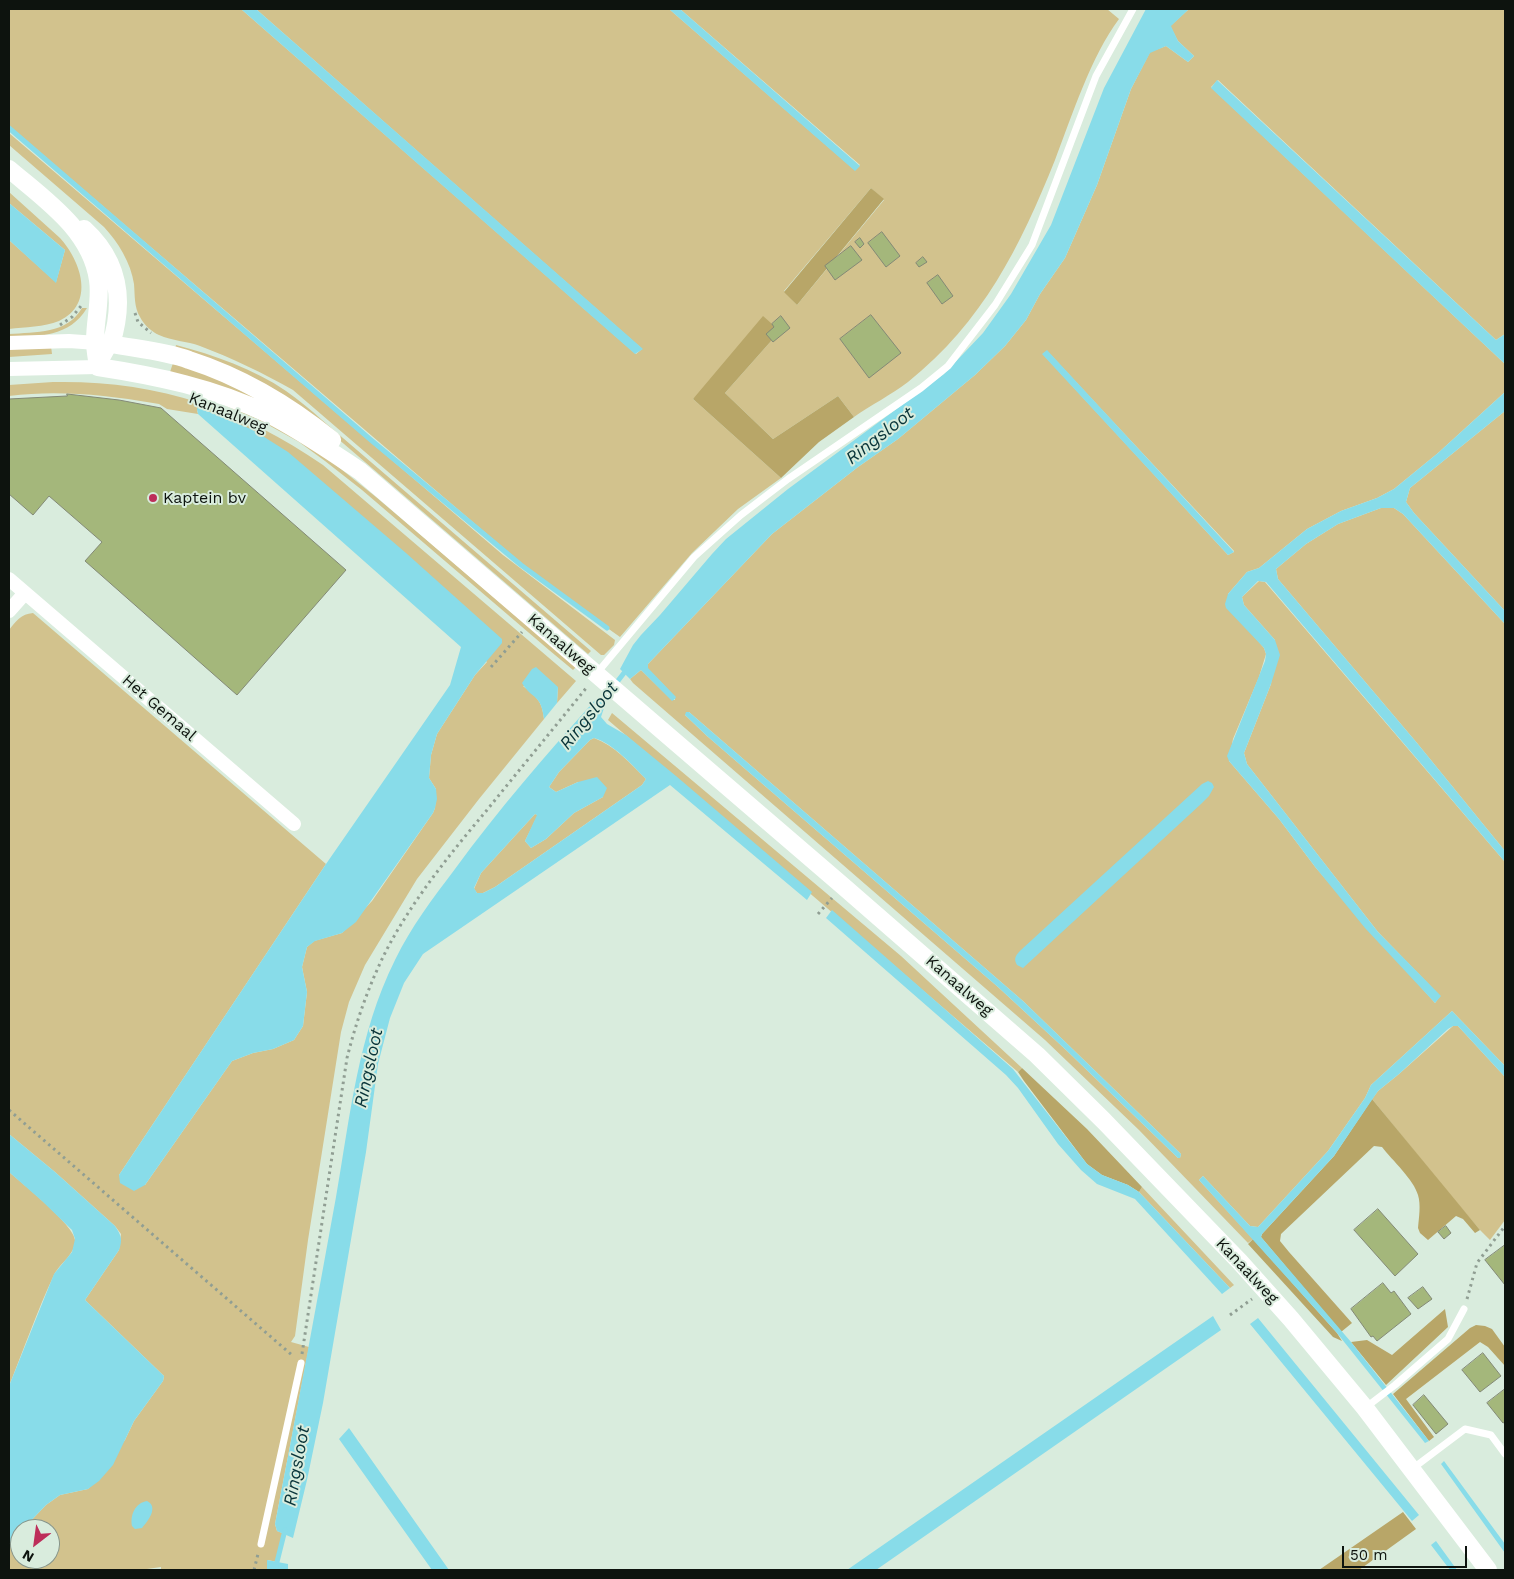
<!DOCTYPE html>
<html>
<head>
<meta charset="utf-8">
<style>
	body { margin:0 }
	#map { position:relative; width:1514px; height:1579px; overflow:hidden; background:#d9ecdd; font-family:"Work Sans",sans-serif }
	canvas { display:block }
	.frame { position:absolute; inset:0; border:10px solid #0d130e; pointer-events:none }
	.north { position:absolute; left:10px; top:1519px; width:50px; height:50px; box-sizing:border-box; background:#d9ecdd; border:1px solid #87958a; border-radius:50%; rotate:210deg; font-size:14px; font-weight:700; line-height:20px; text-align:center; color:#0d130e }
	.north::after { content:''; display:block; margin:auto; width:18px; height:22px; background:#bd2e5a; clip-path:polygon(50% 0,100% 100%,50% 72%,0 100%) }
	.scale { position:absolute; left:1342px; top:1546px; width:125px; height:22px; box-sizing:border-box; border:2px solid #0d130e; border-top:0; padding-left:6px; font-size:15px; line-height:18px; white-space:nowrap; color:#0d130e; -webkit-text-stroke:4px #d9ecdd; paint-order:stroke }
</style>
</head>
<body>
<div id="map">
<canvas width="1514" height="1579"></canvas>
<div class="frame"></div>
<div class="north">N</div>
<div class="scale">50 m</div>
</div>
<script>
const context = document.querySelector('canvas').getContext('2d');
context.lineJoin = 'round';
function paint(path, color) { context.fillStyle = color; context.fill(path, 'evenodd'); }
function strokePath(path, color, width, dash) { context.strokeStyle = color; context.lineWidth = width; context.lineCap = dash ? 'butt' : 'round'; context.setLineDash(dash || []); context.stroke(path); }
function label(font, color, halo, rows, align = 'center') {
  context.font = font + ' "Work Sans",sans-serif'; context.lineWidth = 4; context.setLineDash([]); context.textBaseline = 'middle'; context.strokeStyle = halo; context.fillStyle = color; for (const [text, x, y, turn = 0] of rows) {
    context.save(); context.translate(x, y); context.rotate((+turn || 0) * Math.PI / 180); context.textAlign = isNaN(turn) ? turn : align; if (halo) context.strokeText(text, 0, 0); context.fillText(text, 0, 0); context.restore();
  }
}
const green = new Path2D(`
	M9 9H241L636 354 642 349 256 9H669L855 170 860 165 680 9H1107L1119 19C1091 56 1072 116 1055 160 1020 247 983 322 908 382 891 395 871 405 854 417L838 396 773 439 725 393 780 331 693 399 781 478 738 509 692 553 620 637 543 582 9 126ZM871 188 884 200 797 305 784 291Z
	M1189 9H1505V334L1496 340 1218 80 1211 87 1505 364V392L1438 453 1394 489 1377 498 1341 511 1307 529 1259 568 1247 572 1228 594 1253 635 1264 648 1266 654 1259 677 1233 739 1229 761 1279 819 1316 868 1435 1003 1440 996 1378 932 1247 764 1244 753 1271 684 1275 640 1244 605 1242 597 1259 581 1265 582 1505 862V1066L1452 1011 1371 1085 1365 1098 1328 1151 1258 1227 1250 1226 1203 1176 1199 1180 1253 1239 1248 1243 1139 1130 1045 1040 633 683 630 679 641 670 672 700H675V697L647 668 648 664 772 534 858 467 898 439 975 375 1005 346 1026 320 1040 294 1065 258 1097 185 1131 89 1150 52 1166 46 1188 62 1194 56 1178 41 1170 26ZM1047 351 1234 551V552L1228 555 1043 354ZM689 712 1023 1001 1181 1154 1180 1158H1178L1065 1049 998 987 707 736 685 715Z
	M9 133 503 555 615 640 614 645 604 655H601L293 390C263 373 232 358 200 346 187 341 172 341 159 335 152 332 144 325 140 317 134 307 135 296 134 284 131 263 118 242 104 227L9 145Z
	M9 192 60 238C81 261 96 304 59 321 44 327 25 327 9 329V240L56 282 65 250 9 203Z
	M82 308H87C70 337 38 336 9 339V334C36 332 67 334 82 308Z
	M176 345C214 355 254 369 286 391 299 400 311 410 322 420L591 651 588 654 315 419 174 352Z
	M51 346 52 354 9 357V349Z
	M173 363 197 369 284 412 170 372Z
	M53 382C153 380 240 407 323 465L576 681 557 703 558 687 523 686C537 697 542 701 544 719L479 799 417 879 365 965 349 1002 341 1032 308 1240 295 1336 291 1342 309 1347 275 1524 277 1531 285 1534 277 1562 268 1560 267 1570H161V1567L147 1569 146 1570H9V1548L20 1533V1559H50V1529H23L46 1505 60 1495 88 1489 125 1440 134 1421 163 1381 164 1376 85 1300 119 1250 121 1234 115 1226 55 1172 9 1134V630C16 621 21 614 33 613L326 864 119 1175 145 1185 232 1061 253 1053 273 1049 294 1040 303 1026 307 992 302 967 307 947 314 941 342 933 372 901 433 813 435 808 436 789 429 778 431 755 437 734 475 675 487 662 197 410 198 414 167 409 159 404 153 403C105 395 58 390 9 396V385Z
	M190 390 277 427 326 457 376 497 576 667 573 670 549 650 362 490 325 461 299 442 263 422Z
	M1505 411V611L1414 513 1406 502 1410 488Z
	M1381 508H1394L1403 514 1505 624V851L1417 743 1278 579 1276 569 1306 544 1338 524Z
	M612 713 901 956 1022 1068 1018 1072 608 720Z
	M594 738C614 745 631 764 646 779L642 785 495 887 483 893H477L474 889 481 873 535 814 538 815 525 841 531 848 546 839 574 813 603 797 578 782 556 792 549 787 559 772 590 740Z
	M1453 1026H1458L1505 1077V1220L1490 1240 1480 1230 1450 1195 1372 1099 1378 1091 1399 1074Z
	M9 1172C22 1183 74 1225 75 1240 76 1254 59 1264 54 1275 37 1311 24 1349 9 1386Z
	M1142 1187 1234 1285 1230 1288 1139 1192Z`);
const forest = new Path2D(`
	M871 188 884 199 797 305 784 292Z
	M763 316 780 331 725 393 773 439 838 396 854 417 819 442 781 478 693 399Z
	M1022 1068 1087 1129 1142 1187 1139 1192 1128 1185 1102 1175 1087 1164 1024 1081 1018 1072Z
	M1372 1099 1480 1230 1475 1233 1463 1219 1456 1216 1428 1240 1420 1233 1418 1228C1419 1217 1421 1205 1418 1195 1414 1180 1392 1160 1382 1147L1374 1146 1281 1234 1280 1241 1289 1252 1352 1323 1341 1332 1261 1237 1262 1234 1334 1156Z
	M1253 1239 1337 1333 1342 1341 1333 1337 1248 1244Z
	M1445 1309 1448 1327 1386 1385 1351 1342 1367 1340 1392 1355Z
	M1476 1325 1485 1326 1492 1329 1505 1347V1366L1488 1347 1480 1342 1406 1399 1434 1437 1429 1441 1393 1394 1470 1328Z
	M1403 1512 1416 1529 1359 1570H1319Z`);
const water = new Path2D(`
	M241 9H256L643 349 635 354Z
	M669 9H680L860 166 855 171Z
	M1146 9H1189L1171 26 1178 41 1194 56 1188 62 1166 46 1150 53 1131 89 1097 185 1065 258 1040 294 1026 320 1005 346 975 375 898 439 858 467 772 534 648 664V668L676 697 675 699 672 701 641 670 630 679 620 669 633 645 641 635 660 615 712 554 726 539 788 489 944 374 983 333 1011 294 1051 225 1104 88Z
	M1217 80 1496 340 1505 334V364L1211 88Z
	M9 203 65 250 56 283 9 240Z
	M1047 350 1234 552 1228 555 1042 354Z
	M1505 392V411L1410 488 1406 502 1414 513 1505 611V624L1403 514 1394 508H1381L1338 524 1306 544 1276 569 1278 579 1417 743 1505 851V862L1266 582 1258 581 1242 597 1244 605 1275 640 1280 655 1271 684 1244 753 1247 764 1378 932 1441 996 1435 1003 1365 928 1316 868 1279 819 1229 761 1227 756 1265 661 1266 654 1264 648 1226 608 1225 604 1228 594 1247 572 1259 568 1307 529 1341 511 1377 498 1394 489 1438 453Z
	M198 407 253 430 288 452 406 553 502 639V643L475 675 437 734 431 755 429 778 436 789 437 799 435 808 433 813 356 922 342 933 315 941 307 947 302 967 307 992 303 1026 294 1040 273 1049 253 1053 232 1061 145 1185 134 1191 120 1183 119 1175 326 864 450 685 461 647 198 414 197 409Z
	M536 667 558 687 557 703 544 719C541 693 532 700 522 683L532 669Z
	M595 700 604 708 601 717 607 724 626 735 676 776 812 892 807 900 670 785 423 954 404 983 390 1018 378 1064 366 1152 323 1403 307 1480 293 1538 277 1531 275 1524C296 1416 316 1307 336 1197 350 1117 358 1034 395 960 411 927 433 898 455 869 498 810 546 755 595 700ZM594 738C614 744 631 764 646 779L642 785 495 887 483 893H477L474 888 481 873 535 814 537 815 525 841 531 848 546 839 574 813 603 797 607 788 597 777 578 782 556 792 549 787 559 772 590 740Z
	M686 712H689L1023 1001 1181 1154 1180 1158H1178L1065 1049 998 987 707 736 685 715Z
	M1208 781 1212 783 1214 787 1209 796 1201 804 1023 968 1017 965C1013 958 1016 955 1022 949L1202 784Z
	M832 910 1013 1069 1087 1164 1102 1175 1128 1185 1139 1192 1230 1288 1222 1294 1135 1199 1097 1184 1081 1170 1058 1144 1018 1088 1006 1075 826 918Z
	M1452 1011 1505 1066V1077L1458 1026H1453L1448 1029 1399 1074 1378 1091 1334 1156 1262 1234 1261 1237 1351 1342 1429 1441 1425 1443 1337 1333 1199 1180 1203 1176 1250 1226 1258 1227 1328 1151 1365 1098 1371 1085Z
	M9 1134 55 1172 115 1226C121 1235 123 1239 119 1250L85 1300 164 1376 163 1381 134 1421 113 1465 99 1481 88 1489 60 1495 46 1505 23 1529H20V1533L9 1548V1386L54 1274 72 1252 75 1239 72 1230 42 1201 9 1172Z
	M1213 1316 1221 1330 876 1570H847Z
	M1258 1318 1419 1515 1412 1521 1250 1324Z
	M349 1428 449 1570H432L339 1439Z
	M1444 1461 1505 1544V1553L1441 1464Z
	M147 1501C159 1507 148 1521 142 1528L135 1529 132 1526C130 1515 135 1503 147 1501Z
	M1436 1541 1457 1570H1450L1431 1545Z
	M267 1560 288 1564V1570H267Z`);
const stream = new Path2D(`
	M9 128 371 440 521 565 607 628
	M614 686 627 669
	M595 709 609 693
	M275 1570 285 1530`);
const building = new Path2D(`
	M882 232 900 256 886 267 868 243Z
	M860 238 864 244 860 248 855 242Z
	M851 246 862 260 835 280 825 266Z
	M923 257 927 262 919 267 916 263Z
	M938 275 953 296 942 304 927 283Z
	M871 315 901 353 869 378 840 339Z
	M781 316 790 328 773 342 766 334 774 327 772 324Z
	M67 394 119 400 161 408 346 570 237 695 85 561 102 542 49 496 33 515 9 494V399L67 396Z
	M1378 1209 1418 1254 1395 1276 1354 1230Z
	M1446 1226 1451 1233 1444 1239 1438 1232Z
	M1505 1245V1285L1485 1260Z
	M1383 1283 1391 1293 1394 1291 1411 1314 1377 1341 1373 1336 1371 1337 1351 1309Z
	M1423 1287 1432 1299 1418 1309 1408 1298Z
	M1483 1353 1501 1376 1480 1392 1462 1370Z
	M1505 1389V1422L1503 1423 1487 1403Z
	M1424 1395 1448 1424 1436 1434 1413 1405Z`);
const path = new Path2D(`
	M135 313 138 322 151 333
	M60 325 72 317 81 306
	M491 667 522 632
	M818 914 832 898
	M9 1110 293 1356
	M1467 1299 1477 1263 1505 1226
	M1230 1315 1252 1299
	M302 1354 347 1058C356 1022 368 988 384 955 410 903 450 854 487 810 520 769 554 728 587 687
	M254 1570 258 1554`);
const service = new Path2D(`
	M597 673 694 557 741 515 788 479 921 388 948 366 995 305 1032 245 1096 76 1133 9
	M1365 1408 1395 1385 1448 1339 1464 1309
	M1412 1469 1465 1429 1491 1435 1505 1454
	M261 1544 301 1363`);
const minor = new Path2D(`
	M9 343 69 341 111 344 98 367 9 369
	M9 579 294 824
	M9 611 25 593`);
const tertiary = new Path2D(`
	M9 169C44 199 91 230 98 280 101 300 95 320 95 341 95 350 97 359 98 367 157 376 214 388 268 414 300 430 330 451 360 471L843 886 1037 1055 1104 1121 1240 1262 1291 1319 1365 1408 1488 1570
	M84 229C119 261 125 300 111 344 137 349 164 351 189 360 242 377 289 405 332 440`);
const markers = [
	[153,498,5,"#bd2e5a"]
];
const streetNames = [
	["Kanaalweg",228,413,22],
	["Kanaalweg",561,644,41],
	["Het Gemaal",159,708,41],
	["Kanaalweg",959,986,41],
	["Kanaalweg",1247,1271,47]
];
const poiNames = [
	["Kaptein bv",163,498]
];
const waterNames = [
	["Ringsloot",880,436,-38],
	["Ringsloot",589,716,-51],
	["Ringsloot",369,1068,-78],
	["Ringsloot",297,1466,-80]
];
paint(green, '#d2c28d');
paint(forest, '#b8a668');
paint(water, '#88dce9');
strokePath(stream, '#88dce9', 5);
paint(building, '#a4b77b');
strokePath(building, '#838976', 1);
strokePath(path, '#909e93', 3, [2.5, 4]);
strokePath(service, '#fff', 7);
strokePath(minor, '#fff', 14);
strokePath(tertiary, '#fff', 18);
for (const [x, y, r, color] of markers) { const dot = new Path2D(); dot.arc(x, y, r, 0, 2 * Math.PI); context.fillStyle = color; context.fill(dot); strokePath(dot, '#d9ecdd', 2); }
label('16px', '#0d130e', '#d9ecdd', streetNames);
label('16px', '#0d130e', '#d9ecdd', poiNames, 'left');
label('italic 18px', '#093439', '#d9ecdd', waterNames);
</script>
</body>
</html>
